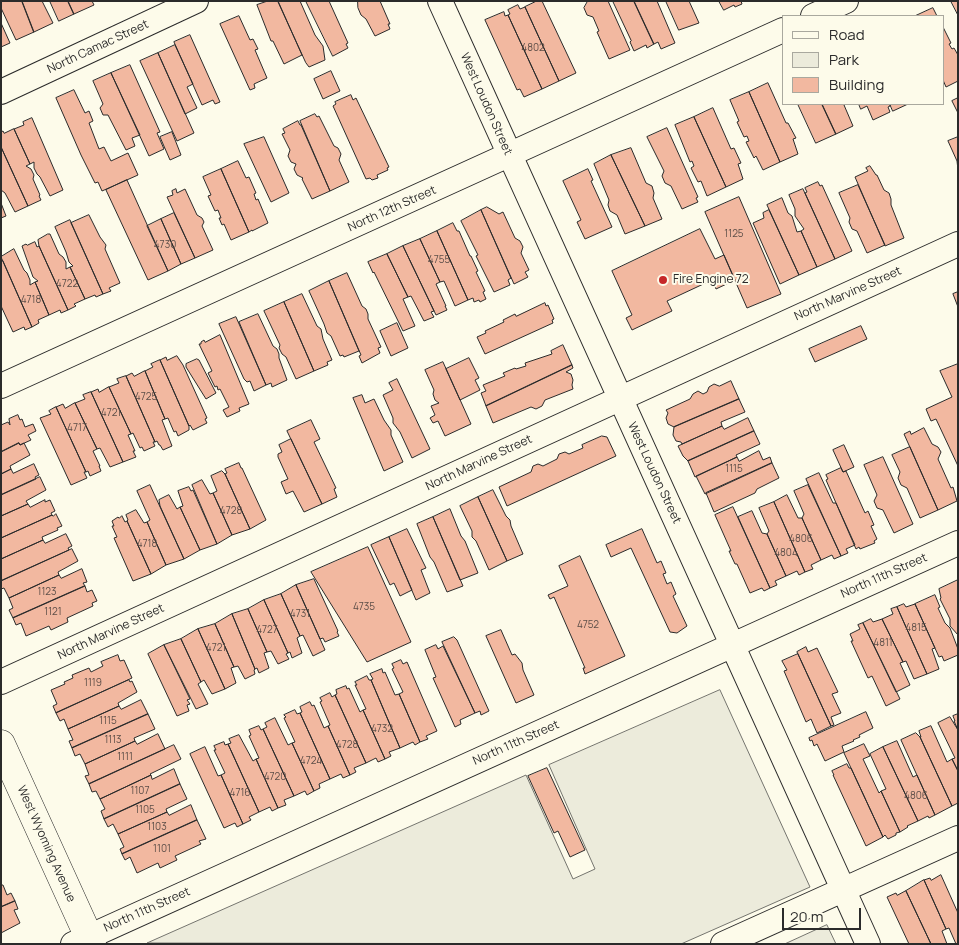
<!DOCTYPE html>
<html>
<head>
<meta charset="utf-8">
<style>
	body { margin:0 }
	#map { position:relative; width:959px; height:945px; overflow:hidden; background:#fdfbea; font-family:Manrope,sans-serif }
	canvas { display:block }
	.frame { position:absolute; inset:0; border:2px solid #2b2b2b; pointer-events:none }
	.legend { position:absolute; left:782px; top:15px; width:162px; height:90px; box-sizing:border-box; background:#fdfbea; border:1px solid #a9a89e; margin:0; padding:6px 9px; list-style:none; font-size:15px; color:#2b2b2b }
	.legend li { display:flex; align-items:center; gap:10px; height:25px }
	.legend b { width:25px; border:1px solid #a9a89e }
	.scale { position:absolute; left:782px; top:908px; width:79px; height:22px; box-sizing:border-box; border:2px solid #2b2b2b; border-top:0; padding-left:6px; font-size:15px; line-height:18px; white-space:nowrap; color:#2b2b2b; -webkit-text-stroke:4px #fdfbea; paint-order:stroke }
</style>
</head>
<body>
<div id="map">
<canvas width="959" height="945"></canvas>
<div class="frame"></div>
<ul class="legend">
<li><b style="height:6px;background:#fdfbea"></b>Road</li>
<li><b style="height:14px;background:#ecebdb"></b>Park</li>
<li><b style="height:14px;background:#f2b8a0"></b>Building</li>
</ul>
<div class="scale">20 m</div>
</div>
<script>
const context = document.querySelector('canvas').getContext('2d');
context.lineJoin = 'round';
function paint(path, color) { context.fillStyle = color; context.fill(path, 'evenodd'); }
function strokePath(path, color, width, dash) { context.strokeStyle = color; context.lineWidth = width; context.lineCap = dash ? 'butt' : 'round'; context.setLineDash(dash || []); context.stroke(path); }
function label(font, color, halo, rows, align = 'center') {
  context.font = font + ' Manrope,sans-serif'; context.lineWidth = 4; context.setLineDash([]); context.textBaseline = 'middle'; context.strokeStyle = halo; context.fillStyle = color; for (const [text, x, y, turn = 0] of rows) {
    context.save(); context.translate(x, y); context.rotate((+turn || 0) * Math.PI / 180); context.textAlign = isNaN(turn) ? turn : align; if (halo) context.strokeText(text, 0, 0); context.fillText(text, 0, 0); context.restore();
  }
}
const green = new Path2D(`
	M720 690 810 887 681 944 147 943 526 775 573 879 595 869 549 765Z
	M827 925 836 944H785Z`);
const building = new Path2D(`
	M1 1H22L34 32 16 40 1 8Z
	M22 1H42L53 23 34 32Z
	M50 1H68L74 14 59 21Z
	M68 1H92L94 5 74 14Z
	M268 1H278L302 55 284 64 273 41H271L257 5Z
	M278 1H300L315 35 323 46 325 60 309 67 306 63Z
	M306 1H329L348 43 346 44 348 48 333 56Z
	M358 1H380L390 24H388L390 29 375 36 366 19 361 15 358 8Z
	M537 1H542L576 73 559 81 525 7Z
	M588 1H608L630 50 609 59 597 32 599 31 593 17 587 15 584 8Z
	M613 1H634L654 44 647 48 646 45 634 51 630 42 631 41Z
	M634 1H657L675 43 661 49 658 42 654 44Z
	M666 1H689L699 23 679 30Z
	M719 1H741L742 4 735 7 734 5 724 10Z
	M951 1H958V15Z
	M518 5 520 9 525 7 559 81 542 89 508 15 510 14 508 10Z
	M933 8 937 16H915Z
	M504 12 505 16 508 15 542 89 524 97 520 89 517 90 485 20Z
	M239 16 250 40 253 39 258 49 255 50 267 78 254 84 255 88 250 90 220 24Z
	M1 23 10 43 1 47Z
	M943 27 951 43 949 44 952 49 954 48 958 55V81L946 87 943 80Z
	M190 35 220 102 215 104 213 100 202 105 174 42Z
	M175 45 193 84 187 87 197 108 185 114 158 53Z
	M158 53 194 133 177 141 140 61Z
	M130 65 160 132 157 133 164 149 149 156 111 73Z
	M331 71 340 91 323 99 314 79Z
	M111 73 140 135 132 138 135 146 126 150 108 115H103L100 108 103 104 93 81Z
	M768 83 786 123H788L796 138 793 139 798 154 780 162 749 92Z
	M74 90 85 113 89 111 93 121 89 123 99 149 104 147 111 161 128 153 138 175 102 191 98 182 95 183 81 155 56 98Z
	M749 92 780 162 763 170 756 156 754 158 746 142 749 141 747 136 744 137 737 122 739 121 730 100Z
	M351 95 353 100 356 98 389 167 387 168 388 170 377 175 378 178 372 180 370 178 366 179 333 106 336 104 335 102Z
	M958 98V113L952 101Z
	M798 104H822L836 134 816 143Z
	M822 104H846L844 105 853 126 836 134Z
	M859 104H890V106L888 107 890 112 873 120 867 106 861 109Z
	M890 104H908L893 111Z
	M713 108 731 149 734 148 741 163 738 164 743 179 726 187 694 117Z
	M315 114 317 117 319 116 334 146 338 148 341 154 339 160 349 182 330 191 300 121Z
	M694 117 726 187 707 196 701 181 698 182 691 168 694 166 692 161 690 162 675 125Z
	M32 118 63 190 50 196 40 177 37 174 34 168V162L30 164 14 129 24 125 23 122Z
	M298 121 300 125H301L330 191 312 199 302 179 303 178 297 175 294 169 296 164 291 162 288 156 290 150 282 134 285 133 283 129Z
	M667 128 698 197 696 198 698 202 682 209 671 186 665 183 662 176 664 171 647 137Z
	M14 129 30 164 26 166 31 169 34 175 33 179 40 195 39 196 41 200 28 206 1 147V132L3 131 4 133Z
	M172 132 181 155 170 160 160 137Z
	M264 137 289 193 271 202 244 144Z
	M958 137V170L957 161 948 141Z
	M1 147 28 206 15 212 5 193 1 190Z
	M631 148 646 183 652 186 654 193 653 198 662 219 645 226 611 155Z
	M611 155 645 226 625 234 617 215 610 211 608 205 609 200 594 164Z
	M238 161 246 178 249 177 256 193 254 194 256 200 258 199 268 223 252 231V230L249 232 221 169Z
	M870 166 876 175H877L884 190 889 193 891 199V205L904 238 885 246 855 177 868 171 866 168Z
	M221 169 249 232 231 240 224 224 222 225 219 218H221L218 210 215 211 208 196 211 195 203 177Z
	M588 169 593 180 591 181 612 227 585 239 577 222 581 220 563 181Z
	M127 180 168 271 148 280 106 190Z
	M818 182 820 186 822 185 852 251 835 259 805 193 807 192 805 188Z
	M858 185 885 245 867 253 857 231 852 229 849 222 850 218 839 193Z
	M176 189 177 193 185 189 197 215 202 218 204 222 202 226 213 250 195 258 167 197 173 195 172 191Z
	M803 189 835 259 817 267 801 231 804 229 795 216V209L789 195Z
	M739 197 781 294 747 308 705 212Z
	M782 198 788 213 792 216 797 232 801 231 817 267 799 275 767 205Z
	M1 203 6 216 1 218Z
	M487 207 499 214 503 212 515 238 520 241 523 247 521 253 529 270 525 272 528 277 514 284 481 210Z
	M481 210 511 278 508 280 510 285 494 292 476 256 478 255 461 221Z
	M769 210 799 275 780 284 753 223 764 218 763 213Z
	M174 213 195 258 181 264 161 219Z
	M89 215 100 237 106 245 105 249 120 283 109 288 111 291 103 294 71 223Z
	M161 219 181 264 168 271 147 226Z
	M70 220 103 294 96 297 95 295 85 299 70 267 73 266 69 262 66 252 55 227Z
	M453 223 457 231H459L470 256H471L478 271 476 272 485 291 483 292 486 299 480 302 479 300 474 302 473 298 468 300 437 231Z
	M700 229 715 259 724 255 735 280 716 289 714 284 724 279 722 276 712 281V280L667 301 672 311 632 330 626 318 632 315 612 271Z
	M437 231 468 300 455 306 444 281 440 282 420 239Z
	M48 234H50L59 254 63 257 66 262V269L70 267 85 299 74 304 76 306 68 310 39 246 38 240Z
	M420 239 440 282 436 284 446 306H445L447 310 436 315 403 246Z
	M35 242 37 247 39 246 68 310 61 313 60 310 49 315 35 282 38 281 33 277 22 246 26 244 27 245Z
	M403 246 434 311 431 312 434 317 424 321 411 296 408 297 387 254Z
	M14 249 24 270 27 273 30 280V285L35 282 49 315 38 320 39 323 32 327 1 257Z
	M387 254 408 297 403 299 415 326 403 331 374 272 373 273 368 262Z
	M3 261 32 327 25 330 24 327 13 332 1 306V262Z
	M347 273 362 306 366 309 368 314V319L381 347 378 348 380 353 362 363 359 356 361 355 329 281Z
	M329 281 359 351 344 357 343 355 340 356 331 336 327 333 324 324 309 291Z
	M958 292V307L953 294Z
	M302 294 317 326 321 329 323 339 332 360 327 362 328 365 314 371 284 302Z
	M284 302 314 371 296 379 286 357 282 354 279 348 280 345 264 311Z
	M545 303 546 306 548 305 554 319 552 320 553 323 485 354 477 337 486 333 485 331 504 322 503 320 515 314 516 316Z
	M258 314 273 346 277 349 279 354V358L287 380 272 387 271 383 266 385 239 322Z
	M236 317 266 385 254 391 250 381 247 382 244 379 219 324Z
	M397 323 408 348 391 356 380 331Z
	M861 326 867 339 815 362 809 349Z
	M220 335 249 404 239 408 240 411 227 417 223 410 229 407 220 389 218 390 217 386 215 387 208 373 212 371 199 344H201V342L204 340 205 342Z
	M563 345 572 365 486 406 481 393 486 391 483 385 505 376 503 373 515 368 516 369 526 366 525 363 552 354 551 351Z
	M177 356 183 365 207 418 205 419 207 423 193 430 190 425 189 426 160 360 166 357 167 360Z
	M469 358 479 378 475 380 480 390 460 400 446 369Z
	M197 359 199 360 216 393 206 399 186 367V364Z
	M160 360 189 426V430L178 436 176 431 174 432 168 418 165 419 145 371 153 367 151 364Z
	M443 362 471 424 445 436 438 421 433 423 430 418 435 415 431 406 439 403 435 400 433 394 434 390 425 370Z
	M958 364V466L936 419 931 421 926 409 952 397 940 371Z
	M572 365 573 368 566 372 571 374 573 380 572 385 573 389 545 400 542 406 536 409 531 407 493 423 486 406Z
	M145 371 165 419 162 420 172 446 163 450 160 445H159L157 441 155 442 126 376 132 373 134 376Z
	M126 376 155 442H153L155 446 144 451 142 447 140 448 133 433 131 434 109 387 119 383 117 379Z
	M397 379 430 449 412 458 400 432 393 423V418L383 395 393 390 389 383Z
	M731 381 739 399 674 427 668 424 666 418 668 413 666 410 690 399 693 394 698 391 703 394 707 392 709 387 714 384 719 386Z
	M109 387 131 434 128 435 135 451H133L136 457 123 462 91 392 98 389 99 392Z
	M91 392 123 462 110 467 100 448 97 449 75 403 85 399 83 395Z
	M362 395 365 403 374 399 384 420 391 430V435L403 462 384 471 353 398Z
	M739 399 745 412 721 422 722 426 682 444 681 442 676 441 673 435 674 427Z
	M75 403 97 449 93 451 100 466H99L101 471 90 476 88 471 86 472 56 407 63 404 65 408Z
	M56 407 86 472H84L87 478 71 485 40 418 51 414 49 411Z
	M18 415 20 420 22 419 25 427 33 424 36 431 28 435 31 440 20 445 19 443 1 452V425L8 422 10 425 9 419Z
	M748 418 754 431 688 461 683 456 678 446 722 426 724 429Z
	M311 420 320 439 314 442 336 488 334 489 337 497 322 504 287 431Z
	M924 428 932 444 938 447 941 452 938 459 951 488 953 487 957 501 938 510 904 434 910 431 911 434Z
	M754 431 760 444 736 455 737 457 695 477 688 461Z
	M602 436 607 437 616 456 507 506 499 487 531 472 533 466 538 464 543 466 557 459 559 454 565 452 569 454 583 448 582 445Z
	M291 439 322 504 304 512 293 491 286 494 281 482 288 479 278 457V454L282 452 279 445Z
	M19 443 20 445 24 443 30 455 10 466 11 469 1 474V452Z
	M844 445 854 467 843 472 833 450Z
	M910 447 938 510 920 518 907 488 901 485 898 478 900 472 892 455Z
	M759 451 763 460 770 457 772 463 705 494 696 476 737 457 739 461Z
	M883 457 913 524 894 533 883 510 877 508 874 501 877 495 864 465Z
	M239 463 241 468H242L266 520 250 529 225 474 227 473 225 469Z
	M772 463 779 478 757 489 755 493 714 512 706 493Z
	M34 464 39 475 35 477 36 479 1 495V474L11 469 13 473Z
	M841 468 843 472 846 471 865 513 868 511 874 525 871 526 877 539 874 541 875 543 860 549 859 547 856 549 826 480 828 479 826 475Z
	M222 471 225 474 250 529 232 535 213 493 217 491 211 476Z
	M819 473 833 503H836L855 545 846 549 848 553 841 556 806 479Z
	M40 477 46 490 26 501 28 504 1 516V495Z
	M202 480 210 494 213 493 232 535 217 544 192 485Z
	M150 485 184 559 166 565 147 522 150 520 137 491Z
	M808 485 841 556 834 559 832 555 821 560 802 518 804 514 794 491Z
	M189 487 191 491 193 490 217 544 200 550 180 507 183 506 178 491Z
	M493 490 506 516 510 520 511 526 523 554 507 561 478 497Z
	M169 495 177 509 180 507 200 550 184 559 160 506 159 500Z
	M787 495 798 518H802L821 560 811 565 813 569 805 572 774 502Z
	M478 497 507 561 489 570 476 541 472 537V531L460 506Z
	M45 500V502L50 500 55 511 51 513 52 515 1 538V516L28 504 30 507Z
	M774 502 805 572 799 575 797 571 786 576 767 534 769 531 759 508Z
	M733 507 770 588 764 591 762 588 750 593 737 564H735L729 551H731L715 515Z
	M450 509 461 536 465 541 478 573 460 580 433 517Z
	M136 510 144 523 147 522 166 565 151 574 127 521 128 520 126 515Z
	M752 511 762 533 767 534 786 576 775 581 777 585 770 588 738 517Z
	M56 514 62 526 57 528 58 530 42 537 43 540 1 559V538L52 515 53 516Z
	M122 516 125 522 127 521 151 574 133 581 114 538 117 537 112 526H114L112 521 118 517 119 518Z
	M433 517 463 586 447 592 434 562 430 557 417 524Z
	M407 529 426 568 421 570 430 593 416 600 389 537Z
	M642 529 657 563 661 561 666 573 663 574 667 584 671 582 676 594 673 596 687 626 677 633 670 632 631 548 611 557 606 545Z
	M66 534 72 546 68 548 69 550 1 581V559L43 540 45 543Z
	M389 537 412 590 400 596 394 583 390 585 371 545Z
	M368 547 411 642 367 662 311 572Z
	M72 549 78 561 58 572 59 575 9 598 4 588 1 589V581Z
	M580 556 625 656 585 674 583 668H585L554 597 550 599 548 595 568 586 559 566Z
	M82 569 87 582 83 583 85 586 13 618 9 610 13 608 9 598 59 575 61 578Z
	M314 579 338 631 337 632 339 636 325 642 323 638 320 639 296 585Z
	M958 580V635L950 626V619L940 599 941 598 939 589Z
	M296 585 325 650 313 656 303 635 300 636 281 594Z
	M85 586 87 592 92 590 97 601 92 603 93 606 67 618 68 622 51 630 49 626 26 636 21 623 16 625 13 618Z
	M281 594 300 636 297 638 302 653 292 658 290 652 288 653 264 600Z
	M935 595 940 607 938 608 945 623 950 628 958 649V655L944 661 942 656 939 657 915 604Z
	M264 600 288 653 286 654 289 659 278 664 271 651 267 652 248 609Z
	M904 604 906 607 915 604 935 648 932 649 939 669 927 674 897 607Z
	M897 607 927 674 914 679 906 661 903 662 882 619 893 614 891 609Z
	M248 609 267 652 264 653 269 668 259 673 257 668 255 669 232 614Z
	M232 614 255 669 254 670 255 674 245 679 238 666 234 667 215 624Z
	M871 619 873 622 882 619 903 662 900 663 910 685 896 692 863 623Z
	M863 623 900 699 886 706 872 676 868 678 851 641H853L850 634 860 629 858 625Z
	M215 624 234 667 231 668 236 683 225 689 198 629Z
	M198 629 225 689 212 694 204 680 201 682 181 639Z
	M501 630 512 655 515 654 522 663 523 670 534 695 516 703 486 636Z
	M454 637 457 640 489 711 481 715 480 711 475 713 442 642Z
	M181 639 201 682 198 684 208 704 196 709 164 645Z
	M164 645 190 699 187 700 190 704 187 705 189 711 177 716 148 654Z
	M436 645 438 649 443 646 475 713 460 720 461 724 455 727 433 678 436 677 425 650Z
	M806 647 808 652 817 648 838 692 832 694 841 713 831 717 834 725 831 726 797 652Z
	M798 654 831 726 817 733 811 719 806 722 784 671 787 670 782 661Z
	M118 655 120 661 124 660 132 678 56 713 53 706 57 704 51 690 65 684 64 682 73 678 72 675 89 668 91 672 103 666 101 662Z
	M401 660 403 664 407 662 437 731 426 736 428 739 420 742 399 694 403 692 392 669 394 668 392 664Z
	M382 669 383 673 385 672 395 695 399 694 420 742 415 745 413 742 400 748 371 680 373 679 370 674Z
	M367 676 369 680H371L400 748 389 752 391 756 385 759 363 710 366 709 355 685H357L355 682Z
	M129 680 130 682 132 681 137 692 118 703 119 706 68 729 64 719 60 721 56 713Z
	M346 686 347 689 349 688 360 712 363 710 385 759 378 762 376 758 366 763 335 695 337 694 336 690Z
	M330 693 332 697 335 695 366 763 354 768 356 772 350 775 328 726 330 725 320 702 322 701 320 698Z
	M141 700 148 714 72 748 69 741 73 740 68 729 119 706 121 709Z
	M310 702 312 706 314 705 324 728 328 726 350 775 343 778 341 774 330 779 300 713 302 712 300 707Z
	M295 710 297 714 300 713 330 779 319 784 320 788 314 791 292 743 295 742 284 718 286 717 284 715Z
	M866 712 873 728 859 735 860 737 853 740 854 741 842 746 844 752 825 761 817 744 814 746 812 740 810 741 809 738Z
	M148 714 155 729 134 738 135 741 85 764 80 754 75 756 72 748Z
	M958 714V730L954 721H955L953 716Z
	M950 717 958 730V771L952 759 955 758 938 723Z
	M275 718 288 745 292 743 314 791 307 795 305 791 294 796 263 729 267 727 265 723Z
	M259 726 261 730 263 729 294 796 284 800 286 805 278 808 256 759 259 758 249 736 251 735 249 730Z
	M931 726 947 762 952 759 958 771V803L952 806 920 737H921L919 731Z
	M916 733 920 737 952 806 935 815 901 740Z
	M158 734 165 749 89 784 85 776 89 775 85 764 135 741 137 744Z
	M239 735 253 761 256 759 278 808 272 811 270 807 259 812 228 744 231 743 229 739Z
	M897 741 913 777 917 775 935 815 929 818 928 816 918 821 883 747Z
	M224 742 225 745 228 744 259 812 249 817 251 820 243 824 221 775 225 773 214 750H216L214 746Z
	M864 744 870 756 863 759 879 793 881 791 900 832 896 833V835L888 839 885 835 883 837 844 753Z
	M174 745 181 759 150 774 151 775 100 799 96 791 92 792 89 784Z
	M205 747 218 776 221 775 243 824 237 827 235 823 224 828 190 754Z
	M883 747 918 821 907 826 908 827 900 832 881 791 886 789 870 754Z
	M847 764 849 768H851L883 837 866 846 833 775H834L832 771Z
	M547 768 585 850 570 857 558 831 554 833 528 776Z
	M174 769 180 784 104 819 101 811 105 809 100 799 151 775 152 779Z
	M180 784 187 799 166 809 167 812 118 834 113 824 108 827 104 819Z
	M191 805 197 820 122 854 120 849 124 847 118 834 167 812 169 815Z
	M197 820 206 839 199 841 201 844 175 856 177 860 160 868 158 863 137 873 130 857 125 860 122 854Z
	M941 875 958 913V944H956L949 928 946 929 924 880 930 878 931 880Z
	M924 880 946 929 942 931 947 944H931L906 891Z
	M1 885H3L7 895 11 893 15 901 1 907Z
	M906 891 931 944H909L887 897 896 893 897 895Z
	M15 901 18 909 14 910 20 923 1 933V907Z`);
const minor = new Path2D(`
	M440 1 868 944
	M813 16 846 1
	M1 92 196 1
	M1 386 783 30
	M1 682 958 244
	M73 944 958 543
	M723 944 958 838`);
const tertiary = new Path2D(`
	M1 744 92 944`);
const markers = [
	[663,280,5,"#c62828"]
];
const numberNames = [
	["4802",533,48],
	["1125",734,234],
	["4730",165,245],
	["4755",439,260],
	["4722",67,284],
	["4718",31,300],
	["4725",146,397],
	["4721",111,413],
	["4717",77,428],
	["1115",734,469],
	["4728",231,511],
	["4806",801,539],
	["4718",147,544],
	["4804",786,553],
	["1123",47,592],
	["4735",364,607],
	["1121",53,612],
	["4731",300,614],
	["4752",588,625],
	["4815",916,628],
	["4727",267,630],
	["4811",883,643],
	["4721",216,648],
	["1119",93,683],
	["1115",108,721],
	["4732",382,729],
	["1113",113,740],
	["4728",347,745],
	["1111",125,757],
	["4724",311,761],
	["4720",275,777],
	["1107",140,791],
	["4716",240,793],
	["4806",916,796],
	["1105",145,810],
	["1103",157,827],
	["1101",162,849]
];
const streetNames = [
	["North Camac Street",98,47,-25],
	["West Loudon Street",486,104,66],
	["North 12th Street",392,209,-24],
	["North Marvine Street",848,294,-24],
	["North Marvine Street",479,463,-25],
	["West Loudon Street",654,473,65],
	["North 11th Street",884,576,-24],
	["North Marvine Street",111,632,-25],
	["North 11th Street",516,743,-24],
	["West Wyoming Avenue",46,844,66],
	["North 11th Street",147,910,-24]
];
const poiNames = [
	["Fire Engine 72",673,280]
];
paint(green, '#ecebdb');
strokePath(green, '#74746e', 1);
paint(building, '#f2b8a0');
strokePath(building, '#2b2b2b', 1);
strokePath(minor, '#2b2b2b', 26);
strokePath(tertiary, '#2b2b2b', 29);
strokePath(minor, '#fdfbea', 24);
strokePath(tertiary, '#fdfbea', 28);
for (const [x, y, r, color] of markers) { const dot = new Path2D(); dot.arc(x, y, r, 0, 2 * Math.PI); context.fillStyle = color; context.fill(dot); strokePath(dot, '#fdfbea', 2); }
label('10px', '#5d4e48', null, numberNames);
label('12px', '#2b2b2b', '#fdfbea', streetNames);
label('12px', '#2b2b2b', '#fdfbea', poiNames, 'left');
</script>
</body>
</html>
